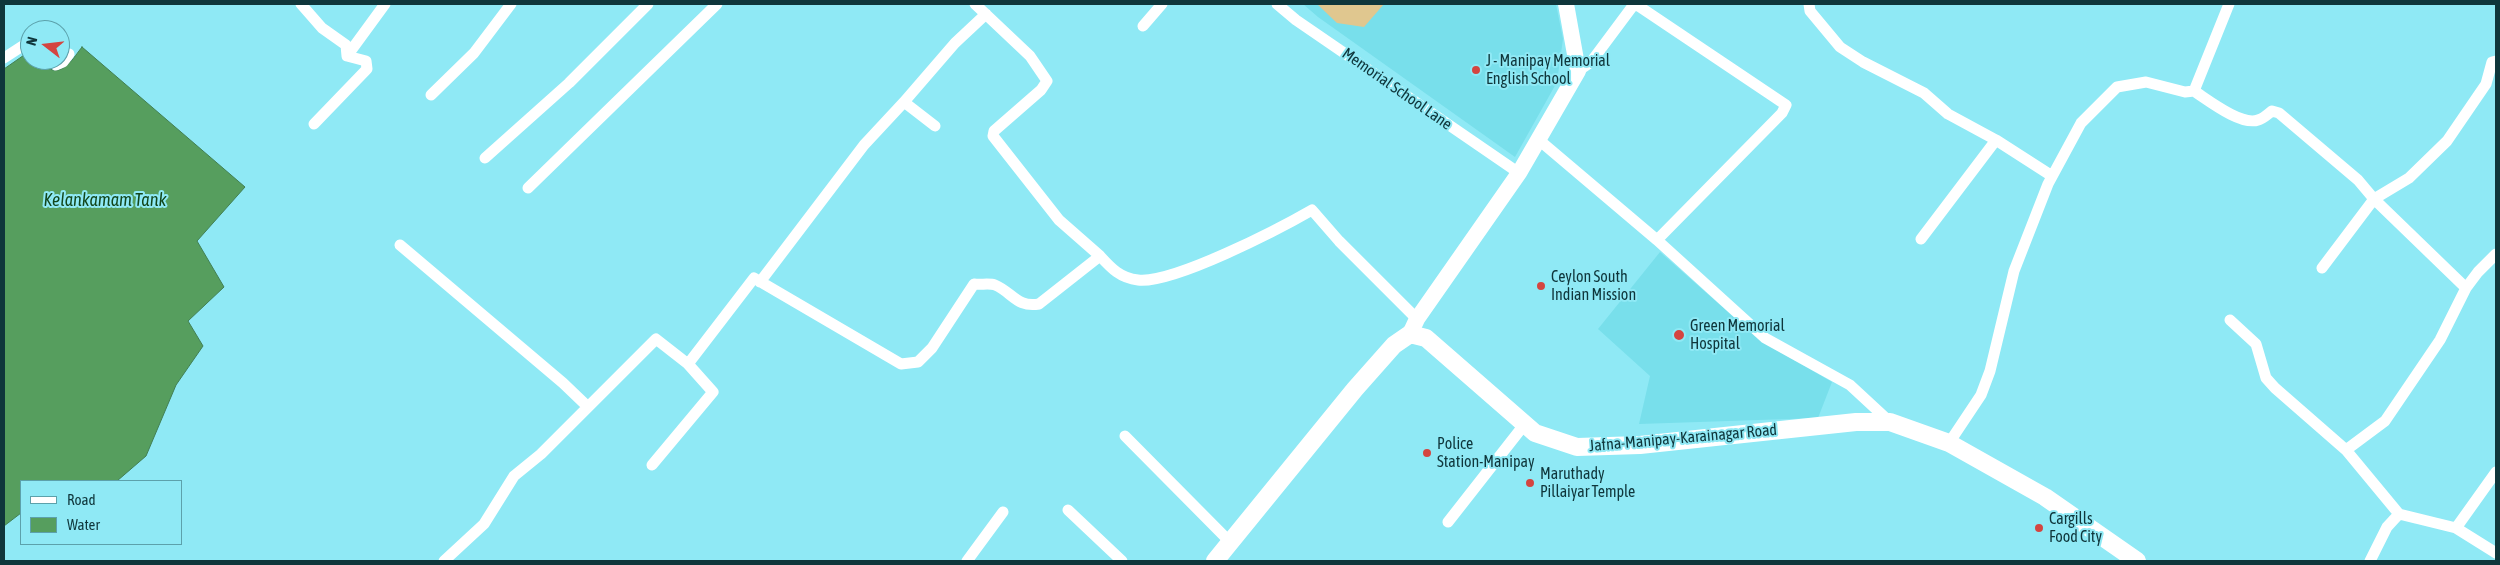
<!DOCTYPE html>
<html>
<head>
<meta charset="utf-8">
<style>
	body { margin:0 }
	#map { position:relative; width:2500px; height:565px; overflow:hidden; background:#8fe9f5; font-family:"Asap Condensed",sans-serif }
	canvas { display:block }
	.frame { position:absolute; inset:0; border:5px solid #0f363b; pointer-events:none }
	.legend { position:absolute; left:20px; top:480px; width:162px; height:65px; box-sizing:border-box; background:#8fe9f5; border:1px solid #5ca1ab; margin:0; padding:6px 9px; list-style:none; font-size:15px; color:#0f363b }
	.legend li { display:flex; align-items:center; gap:10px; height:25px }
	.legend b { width:25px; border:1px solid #5ca1ab }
	.north { position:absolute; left:20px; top:20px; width:50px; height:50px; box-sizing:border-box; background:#8fe9f5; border:1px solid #5ca1ab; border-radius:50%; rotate:286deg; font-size:14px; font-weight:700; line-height:20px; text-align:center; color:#0f363b }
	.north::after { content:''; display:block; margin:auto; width:18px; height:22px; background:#d44540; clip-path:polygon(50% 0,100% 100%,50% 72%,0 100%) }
</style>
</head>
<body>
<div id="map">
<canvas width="2500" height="565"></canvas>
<div class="frame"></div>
<ul class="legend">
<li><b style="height:6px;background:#fff"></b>Road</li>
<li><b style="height:14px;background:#569e5e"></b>Water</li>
</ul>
<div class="north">N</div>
</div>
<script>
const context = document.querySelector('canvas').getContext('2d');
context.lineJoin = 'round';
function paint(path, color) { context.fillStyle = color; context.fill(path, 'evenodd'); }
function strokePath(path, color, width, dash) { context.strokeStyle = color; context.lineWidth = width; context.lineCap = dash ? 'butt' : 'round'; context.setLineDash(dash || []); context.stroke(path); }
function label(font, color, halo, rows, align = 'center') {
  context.font = font + ' "Asap Condensed",sans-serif'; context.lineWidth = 4; context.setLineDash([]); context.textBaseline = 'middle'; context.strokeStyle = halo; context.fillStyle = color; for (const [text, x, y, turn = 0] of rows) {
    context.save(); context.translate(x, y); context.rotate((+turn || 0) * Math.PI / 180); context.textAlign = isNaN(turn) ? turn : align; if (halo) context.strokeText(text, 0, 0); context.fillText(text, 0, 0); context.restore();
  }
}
const built = new Path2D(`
	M1303 4H1556L1563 39 1557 82 1515 157 1318 17Z
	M1660 252 1761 341 1832 382 1818 418 1639 424 1650 376 1598 329Z`);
const green = new Path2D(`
	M1317 4H1384L1364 27 1337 23Z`);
const water = new Path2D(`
	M82 47 245 187 197 241 224 287 188 321 203 346 176 385 146 456 117 481H21V513L4 526V69L27 53 30 55V60C38 60 41 63 48 68 63 77 74 57 82 47Z`);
const street = new Path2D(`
	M301 4 322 28 346 45 347 56 366 61 367 69 314 124
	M975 4 1030 56 1047 81 1041 90 994 131 993 136 1059 220 1100 256
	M1277 4 1296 20 1519 173
	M1809 4 1810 11 1840 47 1863 62 1924 93 1948 114 1996 140 2052 176
	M1143 26 1162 4
	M347 56 385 4
	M4 58 24 45 30 49
	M48 60 56 65 63 62 69 54
	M1578 71 1591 62 1632 7 1637 5 1786 105 1782 113 1657 240
	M2194 91C2208 100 2241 126 2258 120 2263 119 2268 114 2272 111L2279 113 2358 180 2374 199 2322 268
	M431 95 474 53 511 4
	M904 102 955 43 986 14
	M1539 140 1657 240 1765 338 1850 385 1890 422
	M485 158 569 83 648 4
	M528 188 717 4
	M1921 239 1996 140
	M400 245 563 383 587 406
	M760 282 864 145 904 102 935 126
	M2466 288 2374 199 2409 178 2447 141 2486 84 2492 62 2496 61
	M2230 320 2256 344 2266 378 2275 388 2346 450 2399 514
	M688 364 754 278 901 364 918 362 932 348 974 284C980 285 990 283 995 285 1012 292 1017 308 1039 304L1100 256C1111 268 1120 278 1138 280 1173 284 1279 229 1312 210L1339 241 1417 319
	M1125 436 1231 543
	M1949 443 1981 395 1990 371 2014 271 2048 184 2081 123 2117 87 2146 82 2185 92 2194 91 2229 4
	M2346 450 2385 421 2440 340 2466 288 2478 272 2496 254
	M1068 510 1122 561
	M1448 522 1524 425
	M2456 528 2496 553
	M444 561 484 524 514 476 541 454 656 339 688 364 713 392 652 465
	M967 561 1003 512
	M2370 561 2387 527 2399 514 2456 528 2496 472`);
const secondary = new Path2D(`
	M1410 334 1417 319 1519 173 1578 71 1566 4`);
const primary = new Path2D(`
	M1215 561 1355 389 1394 345 1410 334 1426 338 1535 433 1577 447 1640 445 1856 422H1890L1949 443 2045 497 2137 561`);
const markers = [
	[1476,70,5,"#d44540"],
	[1541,286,5,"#d44540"],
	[1679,335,6,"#d44540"],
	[1427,453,5,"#d44540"],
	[1530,483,5,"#d44540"],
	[2039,528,5,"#d44540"]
];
const poiNames = [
	["J - Manipay Memorial",1486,61],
	["English School",1486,79],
	["Ceylon South",1551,277],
	["Indian Mission",1551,295],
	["Green Memorial",1690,326],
	["Hospital",1690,344],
	["Police",1437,444],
	["Station-Manipay",1437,462],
	["Maruthady",1540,474],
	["Pillaiyar Temple",1540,492],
	["Cargills",2049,519],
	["Food City",2049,537]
];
const streetNames = [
	["Memorial School Lane",1397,89,35],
	["Jafna-Manipay-Karainagar Road",1683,438,-5]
];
const waterNames = [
	["Kelankamam Tank",105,200]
];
paint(built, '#78dfeb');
paint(green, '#e0c78f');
paint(water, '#569e5e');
strokePath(water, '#417f54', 1);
strokePath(street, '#fff', 11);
strokePath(secondary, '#fff', 16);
strokePath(primary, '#fff', 18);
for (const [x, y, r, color] of markers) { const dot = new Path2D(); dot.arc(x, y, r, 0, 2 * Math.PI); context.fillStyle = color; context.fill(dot); strokePath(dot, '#8fe9f5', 2); }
label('16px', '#0f363b', '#8fe9f5', poiNames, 'left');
label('16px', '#0f363b', '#8fe9f5', streetNames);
label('italic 18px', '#12461b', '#8fe9f5', waterNames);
</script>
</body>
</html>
